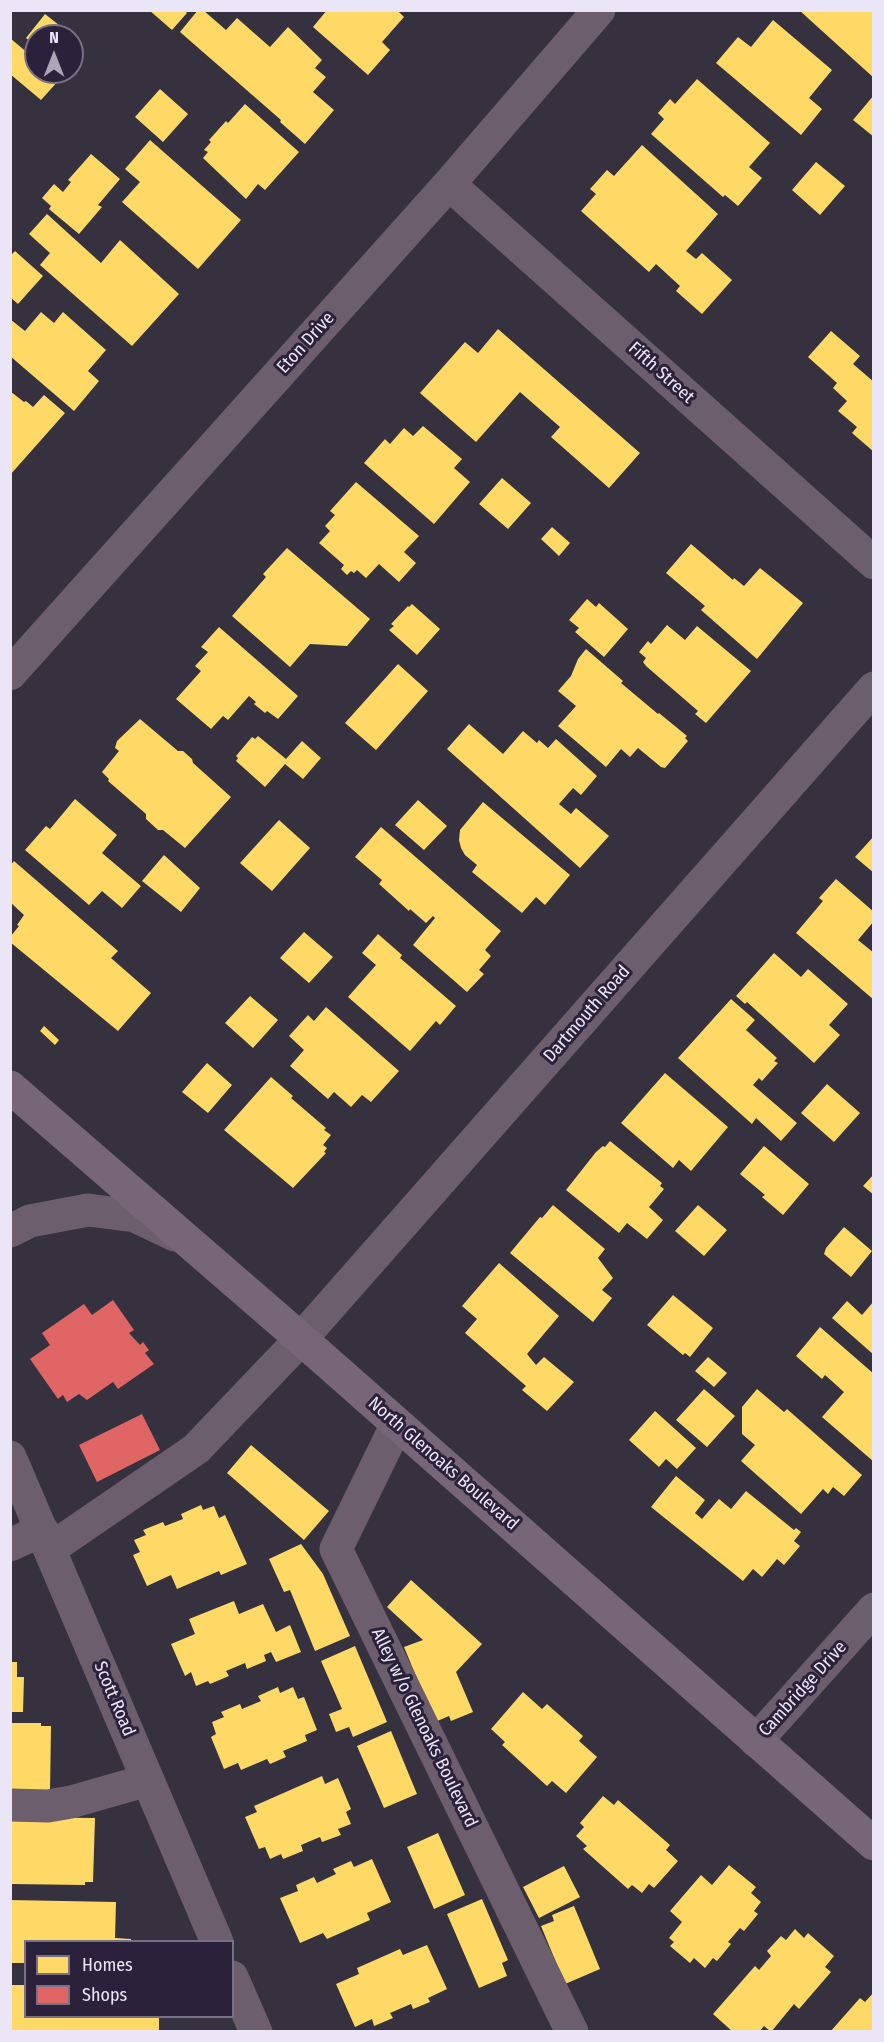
<!DOCTYPE html>
<html>
<head>
<meta charset="utf-8">
<style>
	body { margin:0 }
	#map { position:relative; width:884px; height:2042px; overflow:hidden; background:#36313f; font-family:"Fira Sans Condensed",sans-serif }
	canvas { display:block }
	.frame { position:absolute; inset:0; border:12px solid #ebe6f7; pointer-events:none }
	.legend { position:absolute; left:24px; top:1940px; width:210px; height:78px; box-sizing:border-box; background:#2b213a; border:2px solid #787086; margin:0; padding:8px 10px; list-style:none; font-size:18px; color:#ebe6f7 }
	.legend li { display:flex; align-items:center; gap:12px; height:30px }
	.legend b { width:30px; border:2px solid #787086 }
	.north { position:absolute; left:24px; top:24px; width:60px; height:60px; box-sizing:border-box; background:#2b213a; border:2px solid #787086; border-radius:50%; rotate:0deg; font-size:16px; font-weight:700; line-height:24px; text-align:center; color:#ebe6f7 }
	.north::after { content:''; display:block; margin:auto; width:21px; height:27px; background:#aca7b7; clip-path:polygon(50% 0,100% 100%,50% 72%,0 100%) }
</style>
</head>
<body>
<div id="map">
<canvas width="884" height="2042"></canvas>
<div class="frame"></div>
<ul class="legend">
<li><b style="height:16px;background:#ffd966"></b>Homes</li>
<li><b style="height:16px;background:#e06666"></b>Shops</li>
</ul>
<div class="north">N</div>
</div>
<script>
const context = document.querySelector('canvas').getContext('2d');
context.lineJoin = 'round';
function paint(path, color) { context.fillStyle = color; context.fill(path, 'evenodd'); }
function strokePath(path, color, width, dash) { context.strokeStyle = color; context.lineWidth = width; context.lineCap = dash ? 'butt' : 'round'; context.setLineDash(dash || []); context.stroke(path); }
function label(font, color, halo, rows, align = 'center') {
  context.font = font + ' "Fira Sans Condensed",sans-serif'; context.lineWidth = 6; context.setLineDash([]); context.textBaseline = 'middle'; context.strokeStyle = halo; context.fillStyle = color; for (const [text, x, y, turn = 0] of rows) {
    context.save(); context.translate(x, y); context.rotate((+turn || 0) * Math.PI / 180); context.textAlign = isNaN(turn) ? turn : align; if (halo) context.strokeText(text, 0, 0); context.fillText(text, 0, 0); context.restore();
  }
}
const homes = new Path2D(`
	M149 10H184L187 13 172 30Z
	M198 10H203L226 30 237 18 270 47 288 27 322 60 315 68 326 77 313 92 334 110 305 144 280 122 281 120 180 32Z
	M327 10H397L404 17 382 42 390 50 368 75 313 27Z
	M799 10H874V78Z
	M45 14 64 29 58 36H36V46L26 38Z
	M773 20 832 70 809 98 822 109 801 135 716 63 738 37 751 47Z
	M10 38 36 60V72H50L59 80 41 100 10 74Z
	M697 79 770 143 749 167 762 178 738 206 725 195 723 197 651 134 664 119 658 113 670 99 675 104Z
	M160 89 188 114 163 142 135 117Z
	M874 95V137L853 120Z
	M245 104 299 152 265 190 258 184 246 199 203 158 208 152 204 150 211 142 209 140 226 121 228 123Z
	M150 140 241 220 198 269 122 202 140 182 125 169Z
	M642 145 718 214 686 251 696 259 702 253 732 280 702 314 676 291 680 286 656 264 649 272 581 211 596 194 590 189 607 170 614 176Z
	M91 154 120 179 98 205 102 207 79 234 49 209 51 206 42 198 54 184 63 192 71 182 68 180Z
	M816 162 845 186 820 215 792 190Z
	M47 214 101 263 120 240 179 294 132 346 40 265 50 253 29 234Z
	M15 251 43 276 18 304 10 297V256Z
	M41 312 54 323 63 312 106 350 88 371 99 381 74 411 10 356V319L25 331Z
	M498 329 640 453 609 488 551 437 560 427 520 392 476 442 420 393 465 342 478 353Z
	M831 331 860 356 853 364 874 382V452L852 433 857 427 838 411 847 401 833 388 837 383 808 357Z
	M10 391 24 402 26 401 33 407 44 395 65 413 10 475Z
	M423 426 462 459 454 468 470 482 434 524 364 463 385 439 390 444 404 428 413 436Z
	M502 478 531 503 508 529 479 504Z
	M356 482 419 536 404 552 416 563 399 582 379 564 366 578 357 570 354 573 351 571 347 575 341 569 344 565 319 543 330 531 325 526 335 515 330 511Z
	M552 527 570 543 559 556 541 539Z
	M691 544 733 580 734 578 744 586 760 568 803 603 757 659 701 610 705 606 666 573Z
	M287 548 370 619 347 646 310 644 290 667 232 616 266 577 263 574Z
	M587 599 596 607 599 603 628 629 604 657 575 632 579 628 569 620Z
	M412 604 440 629 417 655 389 630 394 626 391 624 408 606 409 607Z
	M667 625 685 640 697 626 751 671 706 723 695 714 698 711 646 666 643 662 646 658 639 652 648 641 651 644Z
	M219 627 298 696 278 719 267 711 265 713 254 704 256 702 249 696 228 720 223 716 211 729 176 699 201 671 195 666 208 652 201 647Z
	M586 649 623 681 621 683 658 714 659 713 687 736 685 738 688 741 665 768 661 767 638 748 630 757 621 749 606 767 558 726 576 706 558 691 571 676 578 659Z
	M398 664 428 691 376 750 345 723Z
	M140 719 178 751H183L192 759 193 763 231 797 185 848 163 830H158L146 819V814L108 781 109 779 102 772 119 751 115 748 117 741Z
	M469 724 503 754 523 731 537 743 539 740 548 748 556 739 597 776 581 795 573 788 559 804 571 814 576 808 609 836 580 868 447 749Z
	M258 736 286 759 302 741 321 758 303 779 285 764 265 787 236 761 238 758 236 756 252 737 255 739Z
	M75 799 117 835 102 853 141 886 122 908 102 891 89 905 25 850 46 826 50 829Z
	M418 800 447 826 424 850 395 825Z
	M483 802 570 875 545 905 536 897 522 913 472 872 477 865 465 855 461 848 459 840 460 830Z
	M279 820 310 848 272 891 240 863Z
	M381 827 501 931 485 950 491 956 479 970 484 974 467 992 413 945 435 918 433 916 426 923 410 909 409 911 379 884 382 880 355 857Z
	M874 836V873L855 857Z
	M164 855 200 888 181 912 142 881Z
	M14 861 118 951 111 958 151 993 118 1031 10 942V937L19 926 17 925 24 915 10 902V866Z
	M836 879 874 912V921L858 940 874 953V1000L796 933 823 901 819 898Z
	M304 932 333 957 309 983 280 958Z
	M378 934 402 955 400 958 456 1006 440 1025 436 1021 410 1051 348 997 376 965 362 953Z
	M774 953 801 977 808 969 848 1004 829 1025 840 1035 814 1063 747 1002 745 1004 736 996Z
	M250 996 278 1020 253 1048 225 1023Z
	M731 999 755 1020 746 1030 777 1058 774 1061 778 1063 762 1081 759 1078 753 1085 797 1123 781 1141 756 1118 752 1124 678 1058Z
	M326 1007 399 1071 371 1102 362 1095 351 1107 334 1092 328 1099 290 1066 304 1050 289 1036 308 1015 314 1021Z
	M44 1026 59 1040 55 1045 40 1031Z
	M207 1063 232 1085 208 1113 182 1092Z
	M665 1073 728 1127 691 1171 679 1160 673 1168 621 1123Z
	M271 1077 293 1096 291 1098 326 1128 324 1130 331 1135 323 1145 327 1148 324 1152 326 1153 293 1188 224 1130Z
	M827 1084 860 1113 834 1142 801 1113Z
	M610 1141 662 1183 660 1186 664 1189 649 1207 663 1220 647 1239 627 1223 619 1233 566 1190 596 1152 603 1146 605 1147Z
	M764 1146 809 1184 783 1215 762 1197 765 1195 740 1174Z
	M874 1174V1195L863 1186Z
	M553 1205 605 1249 598 1258 613 1278 602 1290 612 1298 593 1322 510 1253 540 1217 542 1218Z
	M698 1205 727 1230 704 1256 675 1231Z
	M844 1227 872 1251 851 1277 824 1254 826 1248Z
	M499 1263 559 1316 527 1354 536 1365 544 1357 574 1382 547 1411 522 1390 526 1386 465 1333 477 1319 462 1306Z
	M673 1295 713 1328 690 1357 685 1353 683 1355 647 1325Z
	M847 1301 862 1315 874 1301V1355L832 1318Z
	M820 1327 874 1374V1462L822 1417 844 1392 825 1375 822 1379 796 1356Z
	M708 1357 727 1373 714 1387 695 1371Z
	M704 1389 735 1416 707 1447 676 1420Z
	M757 1389 784 1412 787 1409 862 1475 844 1496 833 1487 828 1494 823 1489 801 1514 741 1461 755 1445 742 1434V1407Z
	M655 1411 696 1448 677 1469 666 1459 659 1467 629 1440Z
	M251 1445 329 1511 304 1540 227 1473Z
	M676 1476 705 1500 695 1513 702 1519 719 1499 731 1509 746 1491 794 1530 796 1528 801 1532 794 1541 800 1546 784 1565 777 1559 762 1577 753 1569 743 1581 651 1507Z
	M201 1505 203 1510 214 1506 219 1518 225 1515 247 1564 221 1575 219 1571 177 1589 171 1575 147 1586 133 1555 140 1552 134 1540 146 1535 143 1530 163 1522 165 1526 183 1519 181 1514Z
	M301 1544 323 1574 350 1636 315 1651 290 1590 284 1592 269 1559Z
	M411 1580 482 1644 456 1672 473 1712 451 1721 449 1716 435 1722 404 1647 423 1640 387 1607Z
	M234 1601 239 1614 263 1604 276 1632 290 1625 301 1652 276 1662 271 1652 264 1655 266 1661 247 1669 245 1663 226 1671 229 1676 210 1684 208 1681 196 1686 191 1672 185 1676 171 1644 195 1634 189 1619Z
	M355 1646 387 1722 353 1737 349 1727 336 1732 329 1714 342 1709 321 1661Z
	M10 1662H17V1677H24L23 1712H10Z
	M278 1687 280 1693 293 1687 298 1699 304 1697 317 1730 305 1735 307 1741 283 1751 286 1757 270 1764 267 1759 241 1770 238 1763 224 1769 211 1737 216 1734 212 1722 224 1717 221 1712 240 1704 242 1709 261 1701 258 1696Z
	M523 1692 542 1709 547 1704 583 1736 579 1741 597 1757 566 1793 552 1781 547 1786 502 1745 505 1742 491 1729Z
	M10 1723H41V1726H51L50 1792H10Z
	M391 1731 417 1794 384 1808 357 1746Z
	M322 1776 325 1784 338 1778 351 1809 346 1812 351 1824 338 1829 341 1835 322 1842 320 1837 301 1845 303 1851 283 1859 281 1854 270 1859 265 1847 259 1849 245 1817 257 1812 254 1806Z
	M603 1796 614 1805 618 1800 670 1845 666 1850 678 1861 654 1888 649 1884 642 1893 632 1885 628 1889 583 1849 587 1846 576 1836 584 1827 580 1823Z
	M10 1817 95 1818 93 1882H85V1885L10 1884Z
	M438 1833 465 1895 434 1909 407 1847Z
	M372 1859 391 1902 367 1913 370 1920 327 1939 323 1933 300 1943 280 1898 298 1891 296 1885 314 1877 317 1883 336 1874 333 1869 351 1861 354 1867Z
	M729 1865 756 1887 751 1893 761 1902 754 1911 758 1914 744 1931 740 1928 728 1942 731 1944 717 1961 713 1958 705 1968 694 1958 690 1963 670 1946 674 1942 669 1938 682 1922 670 1911 701 1875 712 1885Z
	M564 1866 580 1897 539 1918 523 1887Z
	M482 1899 508 1960 502 1963 507 1976 479 1988 447 1914Z
	M10 1900 116 1902 115 1938 131 1939V1942H26V1963H10Z
	M574 1906 600 1969 565 1984 541 1926 554 1921 552 1915Z
	M795 1929 804 1938 808 1933 834 1956 825 1967 831 1972 799 2009 794 2004 771 2032 764 2026 759 2032H733L713 2014 755 1966 759 1970 771 1956 767 1951 781 1936 786 1940Z
	M427 1945 447 1989 428 1998 430 2002 413 2009 411 2004 390 2013 393 2018 374 2026 372 2019 355 2027 336 1984 359 1974 357 1968 400 1949 403 1955Z
	M10 1985H26V2016H159V2032H10Z
	M874 1992V2032H830L860 1998 865 2002Z`);
const shops = new Path2D(`
	M113 1300 134 1330 129 1333 140 1345 143 1342 149 1350 145 1353 154 1364 118 1389 113 1382 87 1400 79 1394 67 1402 63 1395 58 1399 30 1359 50 1345 42 1333 84 1304 92 1315Z
	M142 1414 160 1450 97 1482 79 1445Z`);
const minor = new Path2D(`
	M449 184 874 563
	M10 674 449 184 599 10
	M10 1231 30 1221 88 1210 135 1216 175 1235
	M397 1424 336 1549 572 2032
	M10 1457 217 1942
	M10 1545 42 1530
	M50 1549 196 1449 301 1339 874 688
	M756 1741 874 1609
	M10 1805 48 1806 71 1802 148 1780
	M232 1977 256 2032`);
const major = new Path2D(`
	M10 1087 301 1339 874 1844`);
const streetNames = [
	["Eton Drive",306,343,-48],
	["Fifth Street",661,373,42],
	["Dartmouth Road",587,1014,-49],
	["North Glenoaks Boulevard",443,1464,41],
	["Cambridge Drive",803,1689,-48],
	["Scott Road",114,1699,67],
	["Alley w/o Glenoaks Boulevard",424,1728,64]
];
paint(homes, '#ffd966');
paint(shops, '#e06666');
strokePath(minor, '#6c5e6c', 33);
strokePath(major, '#767', 33);
label('18px', '#ebe6f7', '#2b213a', streetNames);
</script>
</body>
</html>
